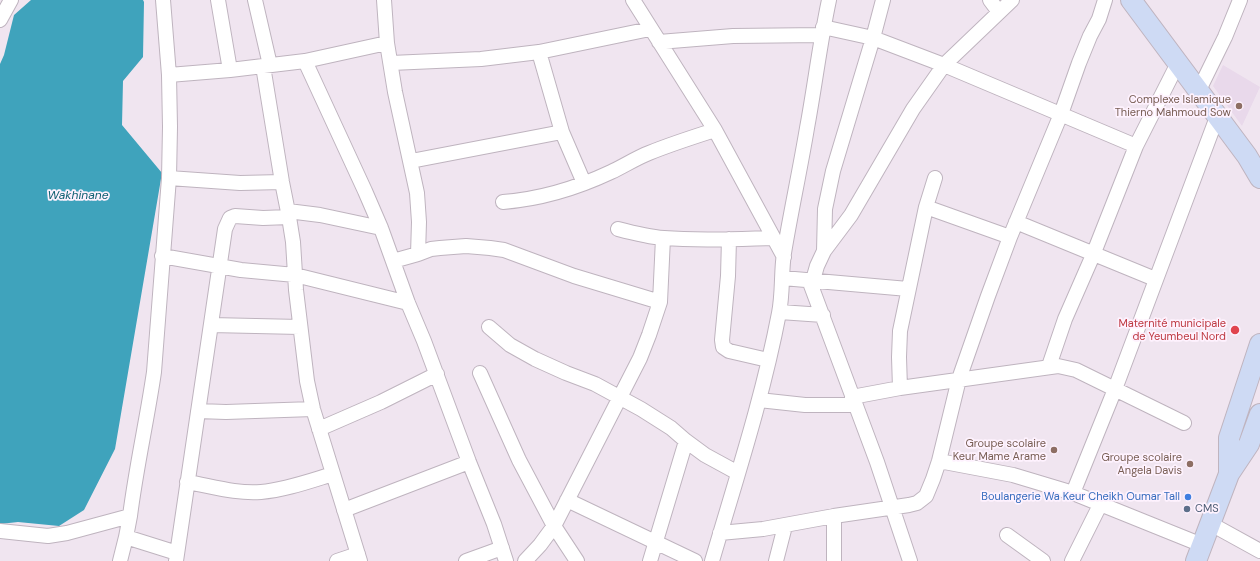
<!DOCTYPE html>
<html>
<head>
<meta charset="utf-8">
<style>
	body { margin:0 }
	canvas { display:block; background:#f0e5f0 }
</style>
</head>
<body>
<canvas width="1260" height="561"></canvas>
<script>
const context = document.querySelector('canvas').getContext('2d');
context.lineJoin = 'round';
function paint(path, color) { context.fillStyle = color; context.fill(path, 'evenodd'); }
function strokePath(path, color, width, dash) { context.strokeStyle = color; context.lineWidth = width; context.lineCap = dash ? 'butt' : 'round'; context.setLineDash(dash || []); context.stroke(path); }
function label(font, color, halo, rows, align = 'center') {
  context.font = font + ' "DM Sans",sans-serif'; context.lineWidth = 3.5; context.setLineDash([]); context.textBaseline = 'middle'; context.strokeStyle = halo; context.fillStyle = color; for (const [text, x, y, turn = 0] of rows) {
    context.save(); context.translate(x, y); context.rotate((+turn || 0) * Math.PI / 180); context.textAlign = isNaN(turn) ? turn : align; if (halo) context.strokeText(text, 0, 0); context.fillText(text, 0, 0); context.restore();
  }
}
const education = new Path2D(`
	M1223 65 1260 87 1242 126 1213 86Z`);
const water = new Path2D(`
	M31 0H143L144 2 143 57 123 81 122 125 162 173 115 449 84 510 59 526 18 522 0 524V64L4 55 14 15Z`);
const minor = new Path2D(`
	M218 0 230 70
	M255 0 270 65
	M384 0 387 43 395 92 417 193 419 222 418 254
	M633 0 715 130 784 257
	M990 0 999 12
	M0 20 11 0
	M823 27 873 38 944 65 1136 146
	M659 42 733 36 821 35
	M539 52 562 132 584 183
	M305 61 365 191 381 228 408 303 424 341 469 462 494 524 506 561
	M391 63 481 59 539 52 650 29
	M263 66 282 182 289 217 293 242 296 290 307 381 313 409 360 561
	M169 75 230 70 305 61 387 43
	M1198 92 1225 37 1240 0
	M411 161 562 132
	M169 178 240 183 282 182
	M503 202C541 199 577 188 611 172 624 166 636 158 649 153 671 144 693 137 715 130
	M926 207 1010 237
	M288 211 320 215 381 228
	M1016 222 1155 279
	M618 229C633 233 649 237 664 238 700 241 737 239 773 238
	M729 239 728 276 722 340 723 347 729 351 768 360
	M824 251 825 209 833 171 873 38 883 0
	M162 256 241 270 295 275 408 303
	M393 261 418 254 431 249 440 248 466 246 490 248 504 250 574 276 660 302
	M783 278 908 289
	M809 280 877 462 910 561
	M813 280 817 266 824 251 851 215 913 109 944 65 1012 0
	M780 312 823 315
	M211 325 300 327
	M489 327 510 345 535 359 566 373 595 384 641 409 671 428 686 441 705 455 738 473
	M1049 366 1065 319 1093 255 1136 146 1178 63
	M480 373 519 460 554 526 577 561
	M900 388 899 357 900 331 926 207 935 178
	M852 397 900 388 1058 366 1076 370 1184 423
	M759 400 805 405H854
	M198 411 226 412 313 409
	M319 429 381 402 437 374
	M939 461 1013 475 1073 493 1202 545
	M187 482C211 486 236 494 261 492 285 490 310 481 333 474
	M1073 493 1115 389 1217 117
	M567 500 695 561
	M344 510 469 462
	M130 516 126 537 177 553
	M834 516V561
	M1211 524 1260 551
	M0 531 48 536 67 533 130 516C136 468 147 420 154 372L169 178 170 127 169 75 163 0
	M720 533 763 529 834 516 909 505 917 503 926 496 933 479 939 461 959 379 988 296 1010 237 1061 114 1079 63 1090 36 1099 19 1105 0
	M1007 535 1043 561
	M120 561 126 537
	M176 561 225 229 230 218 235 216 263 218 289 217
	M337 561 358 554
	M466 561 502 548
	M525 561 540 545 554 526 640 358 649 335 660 302 663 238
	M650 561 686 441
	M712 561C736 479 763 397 779 313 783 293 781 273 784 253 791 211 800 170 807 128 815 85 820 42 829 0
	M776 561 785 526
	M1072 561 1101 503`);
const secondary = new Path2D(`
	M1131 0 1247 156 1260 178
	M1229 474V438L1260 344
	M1196 561 1229 474 1249 444 1260 414`);
const markers = [
	[1239,106,4,"#8d6e63"],
	[1235,330,5,"#e0444e"],
	[1054,450,4,"#8d6e63"],
	[1190,464,4,"#8d6e63"],
	[1188,497,4,"#3f7fe0"],
	[1187,509,4,"#5c6f8a"]
];
const educationNames = [
	["Complexe Islamique",1231,100],
	["Thierno Mahmoud Sow",1231,113],
	["Groupe scolaire",1046,444],
	["Keur Mame Arame",1046,457],
	["Groupe scolaire",1182,458],
	["Angela Davis",1182,471]
];
const healthNames = [
	["Maternité municipale",1226,324],
	["de Yeumbeul Nord",1226,337]
];
const shopNames = [
	["Boulangerie Wa Keur Cheikh Oumar Tall",1180,497]
];
const serviceNames = [
	["CMS",1195,509]
];
const waterNames = [
	["Wakhinane",78,196]
];
paint(education, '#e9d9eb');
paint(water, '#3fa3bc');
strokePath(minor, '#bfb4bf', 16);
strokePath(secondary, '#bfb4bf', 22);
strokePath(minor, '#fff', 14);
strokePath(secondary, '#cedaf4', 20);
for (const [x, y, r, color] of markers) { const dot = new Path2D(); dot.arc(x, y, r, 0, 2 * Math.PI); context.fillStyle = color; context.fill(dot); strokePath(dot, '#fef2fe', 1.5); }
label('11px', '#785e54', '#fef2fe', educationNames, 'right');
label('11px', '#be3a42', '#fef2fe', healthNames, 'right');
label('11px', '#366cbe', '#fef2fe', shopNames, 'right');
label('11px', '#4e5e75', '#fef2fe', serviceNames, 'left');
label('italic 12px', '#106173', '#fef2fe', waterNames);
</script>
</body>
</html>
